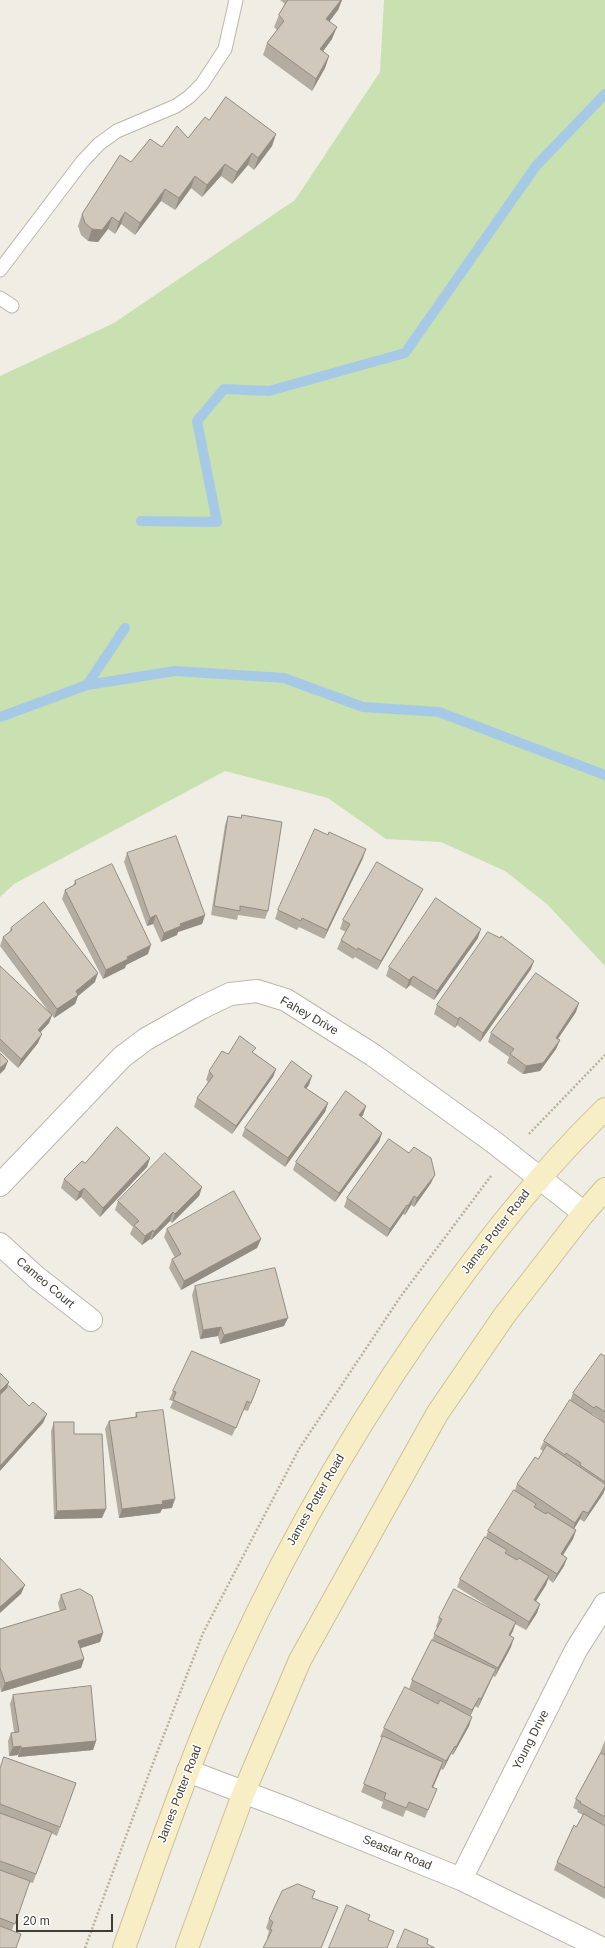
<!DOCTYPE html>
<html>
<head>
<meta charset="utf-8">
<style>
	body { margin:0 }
	#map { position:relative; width:605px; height:1948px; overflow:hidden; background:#f0ede4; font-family:Arial,sans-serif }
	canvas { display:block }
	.scale { position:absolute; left:16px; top:1914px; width:97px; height:18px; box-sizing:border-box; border:2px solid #413d35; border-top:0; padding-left:5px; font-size:12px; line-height:14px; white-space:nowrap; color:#413d35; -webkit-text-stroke:3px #fff; paint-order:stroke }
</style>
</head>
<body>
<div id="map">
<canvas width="605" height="1948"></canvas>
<div class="scale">20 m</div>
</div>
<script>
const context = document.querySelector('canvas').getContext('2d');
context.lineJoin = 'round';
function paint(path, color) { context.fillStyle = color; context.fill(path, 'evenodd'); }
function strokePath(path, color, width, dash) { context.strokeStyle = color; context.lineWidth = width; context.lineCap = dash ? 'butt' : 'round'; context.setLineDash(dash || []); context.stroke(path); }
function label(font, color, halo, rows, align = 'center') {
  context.font = font + ' Arial,sans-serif'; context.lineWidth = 3; context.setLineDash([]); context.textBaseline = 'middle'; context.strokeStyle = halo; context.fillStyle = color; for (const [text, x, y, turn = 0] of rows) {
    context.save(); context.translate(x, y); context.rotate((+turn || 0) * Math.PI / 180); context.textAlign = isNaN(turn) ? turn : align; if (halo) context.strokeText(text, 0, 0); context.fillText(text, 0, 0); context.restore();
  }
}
const green = new Path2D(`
	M384 0H605V966L547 904 505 871 441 842 386 839 328 798 225 771 14 884 0 897V376L114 323 295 200 380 72Z`);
const stream = new Path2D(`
	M141 521 217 522 197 421 224 389 269 391 405 353 536 166 605 94
	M87 685 125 628
	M0 717 87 685 175 671 284 678 363 707 439 712 605 775`);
const path = new Path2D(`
	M529 1134 605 1055
	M85 1948 150 1771 203 1633 299 1449 401 1296 491 1176`);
const lane = new Path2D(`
	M0 270 82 162 99 144 117 131 176 106 189 97 202 84 225 49 236 0
	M0 298 12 306`);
const street = new Path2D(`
	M0 1185 122 1057 146 1039 201 1008 230 994 257 991 286 1000 373 1055 495 1143 584 1213
	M0 1244 36 1277 91 1320
	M188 1771 288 1809 461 1879 601 1948
	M461 1879 576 1650 605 1604`);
const secondary = new Path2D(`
	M124 1948C153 1868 180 1787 213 1709 270 1576 339 1452 422 1332 477 1253 536 1176 605 1109
	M187 1948 244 1792 300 1660 437 1414 504 1316 584 1213 605 1189`);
const wall = new Path2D(`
	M280 0H342L338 10 329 22 332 39 323 51 329 56 325 68 312 91 263 55 267 43 277 30 274 27 279 15 285 4Z
	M209 120 276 134 272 146 254 170 248 165 232 184 221 176 202 197 191 188 175 210 161 201 135 235 121 224 115 234 108 229 98 242 88 241 81 235 78 226 82 214 131 162 162 147 188 138Z
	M242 815 268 911 265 919 238 915 237 920 211 915 225 825 228 816 241 818Z
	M127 853 205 915 202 924 178 932 177 935 161 942 153 924 147 926 124 862Z
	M363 858 324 939 299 927 297 930 275 919 278 910Z
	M75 881 148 954 126 965 125 968 103 979 62 899 65 890 73 886Z
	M423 889 419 897 377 970 355 957 353 959 337 949 341 940 346 932 340 929 343 920Z
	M11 928 95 982 78 996 75 1004 54 1018 52 1015 49 1023 40 1033 38 1043 18 1068 0 1051V966L49 1012 0 946 3 937 9 933Z
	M478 938 434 1000 410 985 406 989 386 976 389 967Z
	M531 969 480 1042 457 1025 455 1028 434 1014 437 1005Z
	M576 1012 558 1039 560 1040 556 1049 540 1071 523 1074 507 1063 509 1057 488 1042 491 1033Z
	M254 1053 276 1069 273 1077 232 1134 194 1107 197 1098 208 1082 206 1080 209 1071 228 1054Z
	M309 1085 306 1088 328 1103 325 1112 285 1167 242 1136 245 1128Z
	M366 1106 363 1115 361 1117 382 1133 379 1142 335 1202 293 1170 296 1162Z
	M150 1158 147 1167 100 1217 81 1197 76 1201 61 1188 64 1179 85 1163Z
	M431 1183 414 1207 411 1205 405 1215 403 1214 387 1237 344 1207 347 1198Z
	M202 1187 199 1196 172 1223 170 1221 151 1240 150 1239 142 1245 130 1234 133 1227 115 1210 118 1201Z
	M167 1229 261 1239 257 1248 181 1290 169 1268 172 1259 175 1258 164 1237Z
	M195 1286 284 1326 220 1344 218 1336 200 1339 192 1295Z
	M605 1356V1489L603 1494 584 1522 580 1519 574 1529 576 1530 573 1539 563 1555 567 1558 564 1566 553 1583 548 1579 546 1585 536 1601 540 1604 537 1613 526 1630 515 1624 510 1636 511 1647 495 1677 493 1676 478 1708 475 1706 470 1716 469 1726 453 1755 451 1754 443 1770 441 1769 433 1788 437 1789 425 1818 406 1810 403 1817 381 1808 383 1802 361 1792 383 1738 380 1737 384 1728 438 1704 409 1689 412 1680 432 1640 437 1628 436 1627 439 1618 497 1612 457 1587 460 1579 486 1537 488 1531 515 1490 517 1484 538 1459 543 1451 540 1449 544 1441 570 1401 573 1393ZM593 1414 601 1420V1421L592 1415Z
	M257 1389 248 1411 244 1410 232 1436 170 1408 173 1401 169 1400 173 1391Z
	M136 1413 172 1508 162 1509 160 1513 119 1518 105 1429 109 1421 135 1417Z
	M54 1422 74 1434 102 1518 54 1519 51 1431Z
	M61 1595 103 1633 100 1642 80 1648 84 1659 81 1668 1 1692 0 1687V1629L60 1611 58 1603Z
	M13 1695 96 1741 93 1750 18 1757V1755L9 1756 8 1741 11 1733 14 1732 10 1704Z
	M605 1741V1899L554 1870 557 1862 583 1815 577 1812 578 1810 573 1808 576 1799 600 1754V1753L603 1745Z
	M0 1769 76 1783 57 1836 51 1833 33 1883 29 1882 12 1930 0 1948Z
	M315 1891 312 1898 338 1907 321 1948H263L268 1939 267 1938 269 1931 266 1928 269 1919Z`);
const shadedWall = new Path2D(`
	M341 0H342L338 10 322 31 326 19Z
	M337 27 332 39 316 61 320 49Z
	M329 56 325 68 312 91 316 79Z
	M276 134 272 146 254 170 258 158Z
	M252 153 248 165 232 184 237 172Z
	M225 164 221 176 202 197 207 185Z
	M195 176 191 188 175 210 179 198Z
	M165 189 161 201 135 235 140 223Z
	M125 212 121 224 115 234 119 222Z
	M112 217 108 229 98 242 88 241 92 229Z
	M366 849 363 858 324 939 327 930Z
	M423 889 419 897 377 970 381 961Z
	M156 915 153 924 147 926 150 918Z
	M205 915 202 924 178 932 177 935 161 942 164 933 180 924Z
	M481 929 478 938 434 1000 437 991Z
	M151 945 148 954 126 965 125 968 103 979 106 970 127 957Z
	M534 961 531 969 480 1042 483 1033Z
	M98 973 95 982 78 996 75 1004 54 1018 57 1009 76 991Z
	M413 976 410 985 406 989 409 980Z
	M579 1003 576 1012 553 1046 556 1038Z
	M52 1015 49 1023 34 1039 38 1030Z
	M460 1017 457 1025 455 1028 458 1019Z
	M42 1034 38 1043 18 1068 21 1059Z
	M560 1040 556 1049 540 1071 523 1074 526 1066Z
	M8 1061 5 1069 0 1074V1068Z
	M276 1069 273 1077 232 1134 236 1126Z
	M312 1076 309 1085 301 1096 304 1087Z
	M328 1103 325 1112 285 1167 288 1158Z
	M366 1106 363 1115 356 1124 359 1115Z
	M382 1133 379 1142 335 1202 339 1193Z
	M150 1158 147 1167 100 1217 103 1208Z
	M435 1175 431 1183 414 1207 417 1198Z
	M202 1187 199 1196 172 1223 175 1214Z
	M84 1188 81 1197 76 1201 79 1192Z
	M414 1196 411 1205 405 1215 408 1206Z
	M407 1205 403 1214 387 1237 390 1229Z
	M173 1212 170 1221 151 1240 154 1232Z
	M153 1230 150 1239 142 1245 145 1236Z
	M261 1239 257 1248 181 1290 184 1281Z
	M288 1318 284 1326 220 1344 224 1335Z
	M221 1327 218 1336 200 1339 203 1330Z
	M9 1382 6 1391 0 1397V1391Z
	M47 1414 43 1423 0 1471V1466Z
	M605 1484V1489L603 1494 584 1522 588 1513Z
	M175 1499 172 1508 162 1509 160 1513 119 1518 122 1509Z
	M106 1509 102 1518 54 1519 57 1511Z
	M583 1511 580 1519 572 1532 575 1523Z
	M576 1530 573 1539 558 1563 561 1554Z
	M567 1558 564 1566 553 1583 557 1574Z
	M549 1576 546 1585 531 1609 534 1600Z
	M25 1585 21 1594 0 1613V1607Z
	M540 1604 537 1613 526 1630 529 1622Z
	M516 1622 513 1631 506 1644 509 1635Z
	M103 1633 100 1642 75 1650 78 1641Z
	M514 1638 511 1647 495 1677 498 1668Z
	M84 1659 81 1668 1 1692 5 1683Z
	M496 1669 492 1678 478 1708 481 1699Z
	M479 1698 475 1706 469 1719 472 1710Z
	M472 1717 469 1726 453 1755 456 1747Z
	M96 1741 93 1750 18 1757 21 1748Z
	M21 1746 18 1755 9 1756 13 1747Z
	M455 1746 443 1770 446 1761Z
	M443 1762 440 1771 429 1796 432 1787Z`);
const building = new Path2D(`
	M288 0H341L326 19 337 27 320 49 329 56 316 79 267 43 284 21 279 15Z
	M226 97 276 134 258 158 252 153 237 172 225 164 207 185 195 176 179 198 165 189 140 223 125 212 119 222 112 217 102 230 92 229 85 223 82 214 120 155 131 162 150 139 162 147 177 126 188 138 205 117 209 120Z
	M242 815 282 822 268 911 240 906V911L214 906 228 816 241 818Z
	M315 829 328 835 329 832 366 849 327 930 302 918 301 921 278 910Z
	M176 836 205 915 180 924 181 926 164 933 156 915 150 918 127 853Z
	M377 862 423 889 381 961 358 948 357 950 341 940 350 924 343 920Z
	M112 864 151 945 127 957 128 959 106 970 65 890 76 884 75 881Z
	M436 898 481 929 437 991 413 976 409 980 389 967Z
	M44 902 98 973 76 991 78 995 57 1009 3 937 12 930 11 928Z
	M488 932 500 938 501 936 534 961 483 1033 460 1017 458 1019 437 1005Z
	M0 966 52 1015 38 1030 42 1034 21 1059 0 1039Z
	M536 973 579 1003 556 1038 560 1040 543 1063 526 1066 510 1054 514 1049 491 1033Z
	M240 1036 256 1048 252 1052 276 1069 236 1126 197 1098 213 1076 209 1071 222 1051 228 1054Z
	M0 1053 8 1061 0 1068Z
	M292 1061 312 1076 304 1087 328 1103 288 1158 245 1128Z
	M346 1091 366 1106 359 1115 382 1133 339 1193 296 1162Z
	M117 1127 150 1158 103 1208 84 1188 79 1192 64 1179 82 1161 85 1163Z
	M389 1139 409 1153 414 1147 431 1158 435 1175 417 1198 414 1196 408 1206 407 1205 390 1229 347 1198Z
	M165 1153 202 1187 175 1214 173 1212 154 1232 153 1230 145 1236 134 1225 139 1221 118 1201Z
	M234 1191 261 1239 184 1281 172 1259 181 1254 167 1229Z
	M275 1268 288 1318 224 1335 221 1327 203 1330 195 1286Z
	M192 1351 260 1380 251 1403 247 1401 236 1428 173 1400 176 1392 173 1391Z
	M601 1354 605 1356V1412L596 1406 594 1408 573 1393Z
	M0 1373 9 1382 0 1391Z
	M9 1386 29 1406 33 1402 47 1414 0 1466V1395Z
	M570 1400 605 1423V1482L580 1465 581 1463 566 1453 565 1455 544 1441Z
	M163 1410 175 1499 162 1501 163 1504 122 1509 109 1421 137 1417 136 1413Z
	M54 1422H74V1434H102L106 1509 57 1511Z
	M547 1445 605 1484V1487L588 1513 583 1511 575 1523 517 1484 535 1457 538 1459Z
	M514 1490 536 1504 534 1507 546 1514 547 1512 576 1530 561 1554 567 1558 557 1574 488 1531Z
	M485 1537 507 1550 505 1553 517 1560 519 1558 549 1576 534 1600 540 1604 529 1622 460 1579Z
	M0 1558 25 1585 0 1607Z
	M80 1589 92 1596 103 1633 78 1641 84 1659 5 1683 0 1668V1629L66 1609 61 1595Z
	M454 1589 516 1622 509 1635 514 1638 498 1668 434 1634 442 1619 439 1618Z
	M432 1640 496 1669 481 1699 479 1698 472 1710 412 1680Z
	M91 1686 96 1741 21 1748V1746L13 1747 11 1733 19 1732 13 1695Z
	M405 1687 438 1704 440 1700 472 1717 456 1747 455 1746 446 1761 384 1728Z
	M383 1736 443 1762 432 1787 437 1789 428 1810 409 1802 406 1808 384 1799 386 1793 364 1784Z
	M601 1753 605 1755V1817L580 1803 581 1802 576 1799Z
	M4 1757 76 1783 60 1827 0 1804V1769Z
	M0 1813 52 1832 36 1874 0 1861Z
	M584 1814 605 1826V1888L557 1862 574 1825 576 1827Z
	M0 1870 30 1881 15 1924 0 1918Z
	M298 1884 315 1891 312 1898 338 1907 321 1948H263L272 1930 270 1929 273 1922 269 1919 282 1891Z
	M347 1905 370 1915 368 1920 394 1931 387 1948H329Z
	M0 1926 21 1934 16 1948H0Z
	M405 1929 428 1939 427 1944 435 1948H397Z`);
const streetNames = [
	["Fahey Drive",309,1016,30],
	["James Potter Road",496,1232,-52],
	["Cameo Court",45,1283,40],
	["James Potter Road",316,1500,-60],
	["Young Drive",531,1740,-63],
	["James Potter Road",180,1794,-69],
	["Seastar Road",397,1853,22]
];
paint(green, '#c9e0b1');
strokePath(stream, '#a6cae6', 10);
strokePath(lane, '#bdb7ab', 15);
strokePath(street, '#bdb7ab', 24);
strokePath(secondary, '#cac098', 24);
strokePath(path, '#bab09b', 2.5, [2, 2]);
strokePath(lane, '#fff', 13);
strokePath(street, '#fff', 22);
strokePath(secondary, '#f8eec6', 22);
paint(wall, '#b3aca1');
paint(shadedWall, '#928c83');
paint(building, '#d0c8bb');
strokePath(building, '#928c83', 1);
label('12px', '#413d35', '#fff', streetNames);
</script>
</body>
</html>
